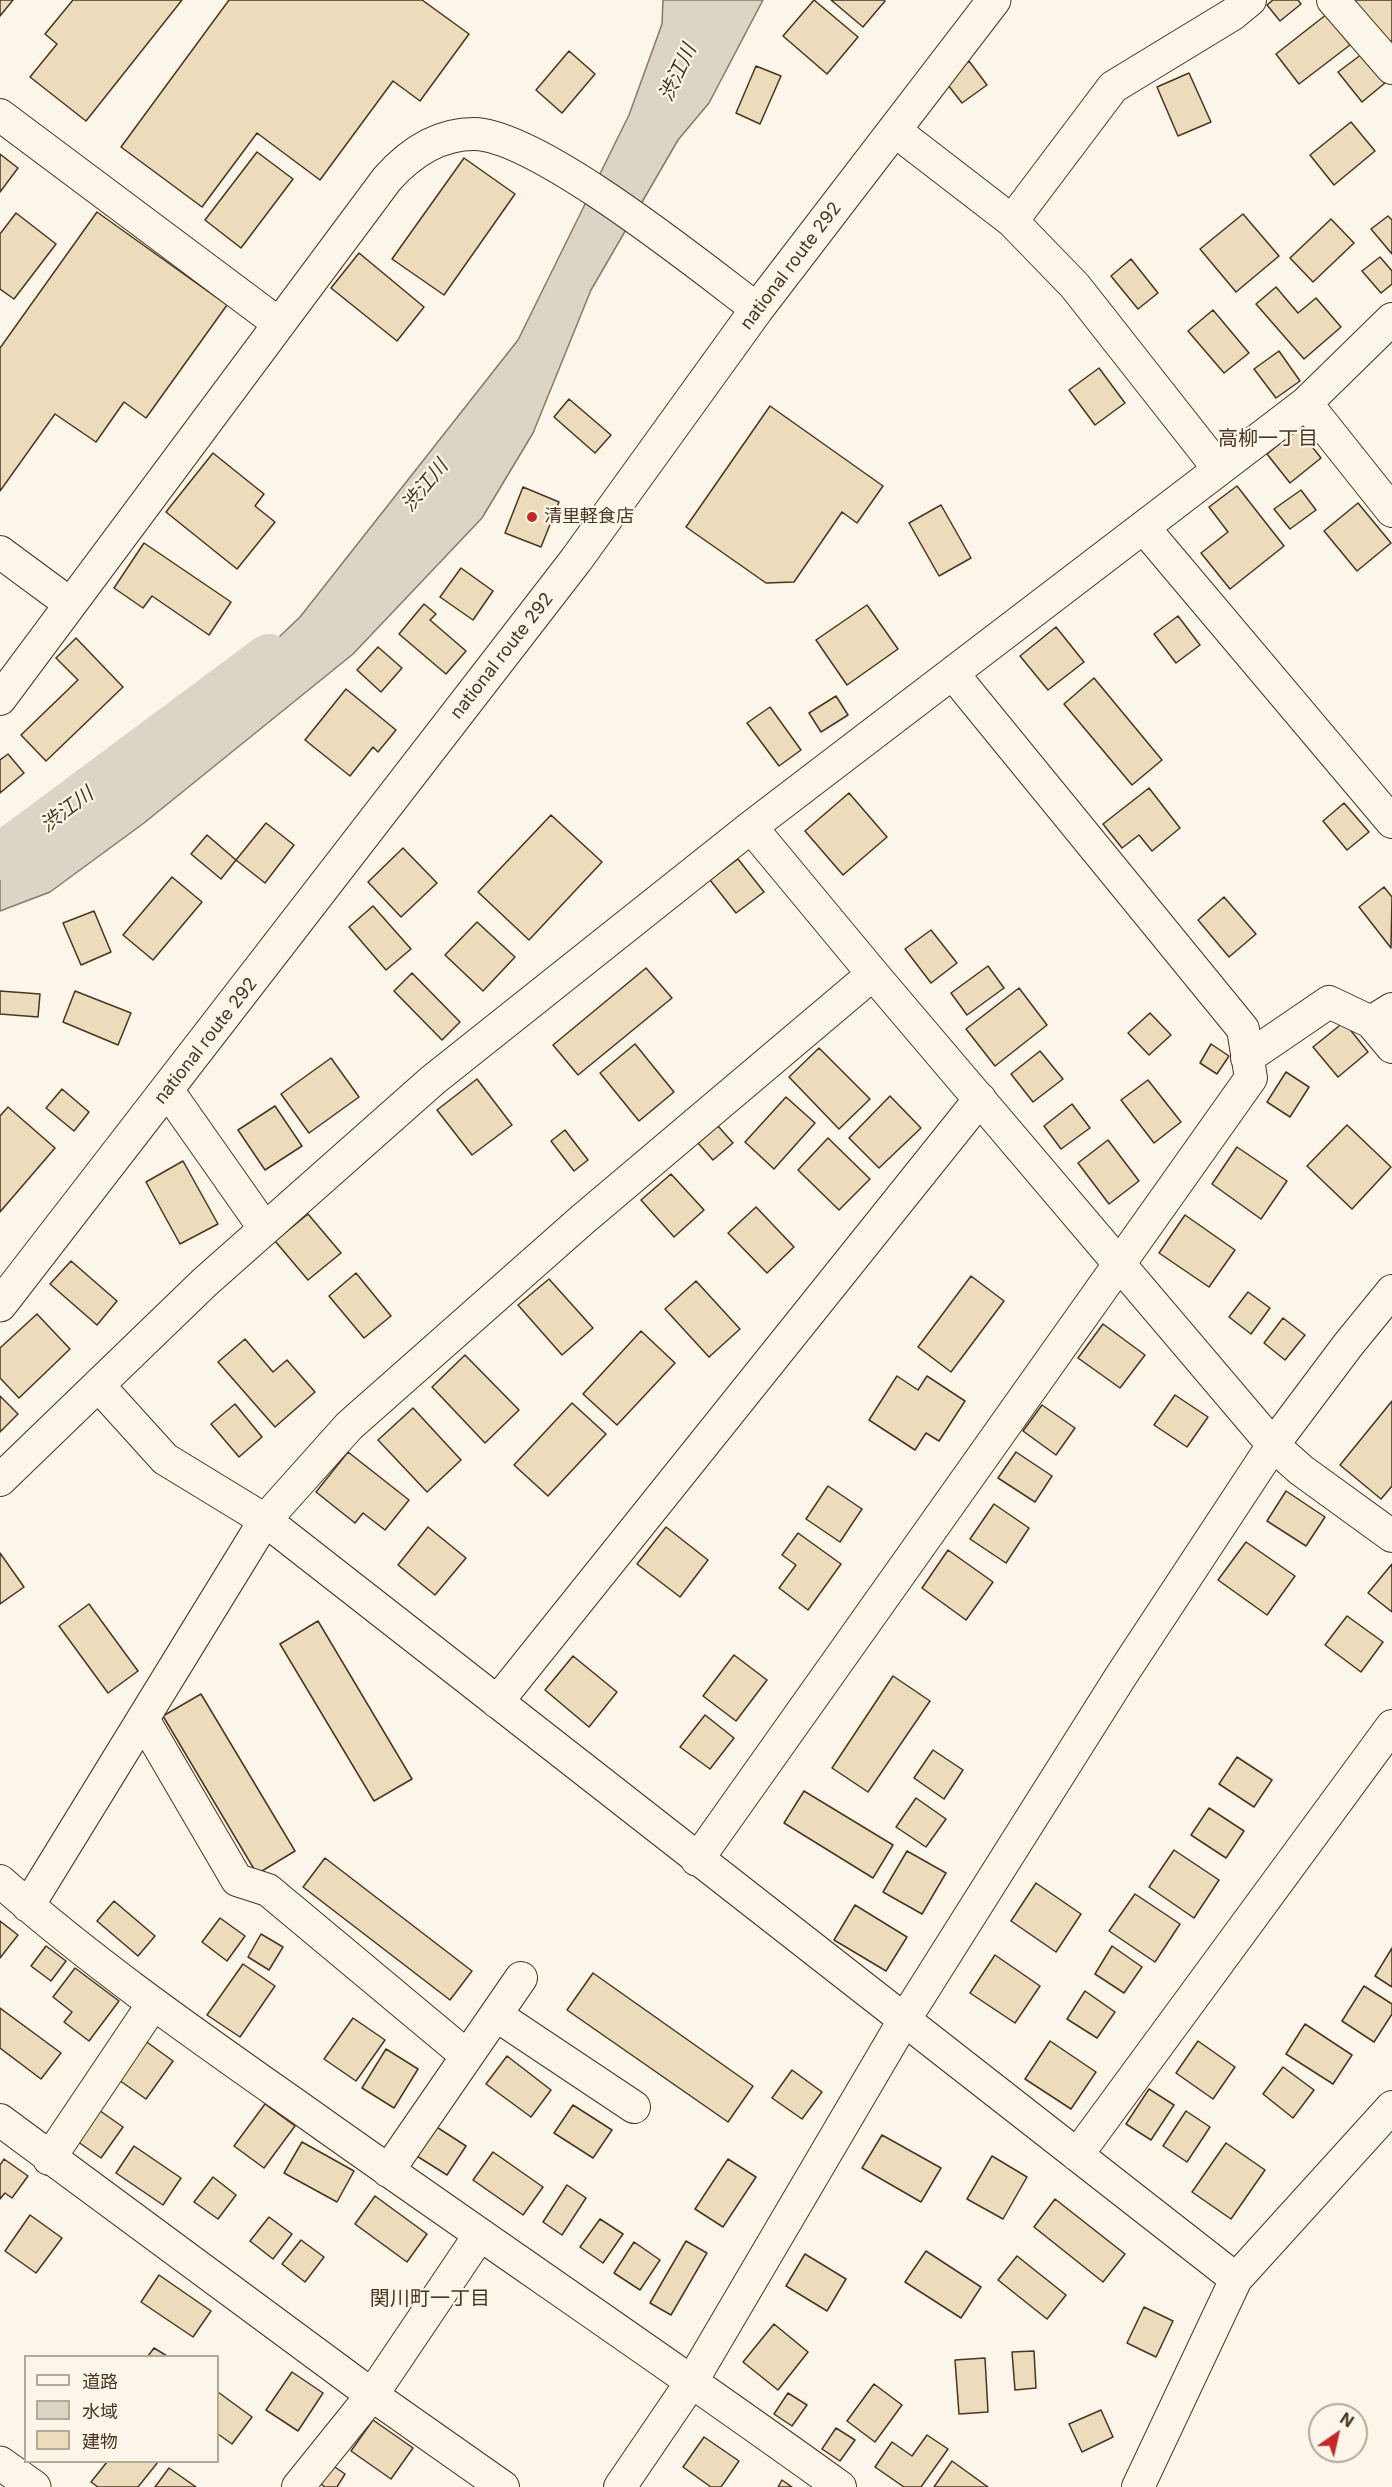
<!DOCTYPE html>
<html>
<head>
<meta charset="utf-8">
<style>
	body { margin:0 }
	#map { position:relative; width:1392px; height:2487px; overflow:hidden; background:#fbf6e9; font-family:Inter,"Noto Sans JP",sans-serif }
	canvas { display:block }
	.legend { position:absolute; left:24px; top:2355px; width:195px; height:108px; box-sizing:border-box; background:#fbf6e9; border:2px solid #b4a999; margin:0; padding:8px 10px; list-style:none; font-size:18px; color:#4a3520 }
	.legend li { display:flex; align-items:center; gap:12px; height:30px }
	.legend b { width:30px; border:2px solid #b4a999 }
	.north { position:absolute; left:1308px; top:2403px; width:60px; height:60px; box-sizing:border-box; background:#fbf6e9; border:2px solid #b4a999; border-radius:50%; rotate:34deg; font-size:16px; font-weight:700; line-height:24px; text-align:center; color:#4a3520 }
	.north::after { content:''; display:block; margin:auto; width:21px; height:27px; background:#c62828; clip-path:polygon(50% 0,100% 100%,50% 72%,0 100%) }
</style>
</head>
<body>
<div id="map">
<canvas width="1392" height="2487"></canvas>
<ul class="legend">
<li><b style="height:8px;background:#fbf6e9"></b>道路</li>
<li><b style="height:16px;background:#dcd4c6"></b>水域</li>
<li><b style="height:16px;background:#ecdcbc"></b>建物</li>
</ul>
<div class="north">N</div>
</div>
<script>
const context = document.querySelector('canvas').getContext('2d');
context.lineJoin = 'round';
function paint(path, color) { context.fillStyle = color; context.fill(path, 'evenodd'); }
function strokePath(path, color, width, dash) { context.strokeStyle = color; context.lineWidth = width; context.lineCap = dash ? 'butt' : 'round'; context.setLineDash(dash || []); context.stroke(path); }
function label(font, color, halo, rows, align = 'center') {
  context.font = font + ' Inter,"Noto Sans JP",sans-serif'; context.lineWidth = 4.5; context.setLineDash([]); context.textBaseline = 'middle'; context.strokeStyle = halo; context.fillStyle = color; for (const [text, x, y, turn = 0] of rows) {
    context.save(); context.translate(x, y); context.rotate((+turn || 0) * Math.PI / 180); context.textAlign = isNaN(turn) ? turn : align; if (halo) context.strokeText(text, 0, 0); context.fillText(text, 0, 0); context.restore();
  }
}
const water = new Path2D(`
	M663 0H763L709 103 678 140 591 290 533 433 482 518 353 654 144 823 50 892 0 911V843L146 764 300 617 518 340 629 115 662 24Z`);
const river = new Path2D(`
	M0 855 11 851 269 659`);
const building = new Path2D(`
	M0 0H13L0 16Z
	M73 0H182L86 121 30 77 57 44 45 34Z
	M229 0H422L469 34 420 101 393 81 320 180 257 133 202 207 121 147Z
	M814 0 858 37 827 74 783 36Z
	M831 0H884L885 1 863 27Z
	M1273 0H1298L1301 4 1280 21 1267 5Z
	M1351 0H1392V40L1387 44Z
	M1327 14 1350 45 1299 84 1276 54Z
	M569 51 595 74 562 113 536 90Z
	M1362 54 1385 83 1362 102 1338 72Z
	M969 61 987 85 962 103 944 80Z
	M756 66 781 76 760 124 736 113Z
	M1189 73 1211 122 1178 136 1157 87Z
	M1351 122 1375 151 1334 185 1310 155Z
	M257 152 293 179 241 248 205 220Z
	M0 154 18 168 0 192Z
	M464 158 515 194 444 295 392 259Z
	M97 212 227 305 146 418 124 402 96 442 55 414 0 491V348Z
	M16 213 56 244 14 299 0 289V234Z
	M1243 214 1279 256 1236 292 1200 249Z
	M1388 216 1392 220V254L1371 229Z
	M1331 219 1354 243 1313 282 1290 258Z
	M359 253 424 307 397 341 331 288Z
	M1380 257 1392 271V284L1381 293 1362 271Z
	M1131 259 1158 293 1138 309 1111 276Z
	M1276 287 1298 313 1316 298 1341 327 1304 359 1256 304Z
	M1213 310 1249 353 1224 373 1188 331Z
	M1279 351 1300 381 1276 398 1254 369Z
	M1099 368 1125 403 1095 425 1069 390Z
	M569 399 611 435 595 453 554 417Z
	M770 406 883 486 857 523 842 512 794 582 766 583 686 527Z
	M1298 429 1321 458 1290 483 1267 454Z
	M213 453 264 494 255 506 275 522 237 569 166 512Z
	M1237 486 1284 546 1230 589 1201 553 1228 532 1209 507Z
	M523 487 559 502 541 547 505 533Z
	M1301 490 1316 510 1290 529 1274 509Z
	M1358 503 1391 543 1357 571 1324 531Z
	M941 505 971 558 939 576 909 523Z
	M144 543 231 602 209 635 152 596 143 608 114 588Z
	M461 568 493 591 473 620 440 597Z
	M424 604 436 614 430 620 466 651 446 674 399 634Z
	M867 605 898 649 847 685 816 640Z
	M1178 616 1200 645 1176 663 1154 634Z
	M1056 627 1084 662 1048 690 1020 656Z
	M76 638 123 687 46 761 21 735 78 680 56 658Z
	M378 647 402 668 381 692 357 670Z
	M1094 678 1162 760 1132 785 1064 704Z
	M346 689 396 730 378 752 373 747 350 776 305 740Z
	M836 696 848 715 821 732 809 713Z
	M770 707 801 750 779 766 747 723Z
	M8 754 24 773 0 793V760Z
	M1149 788 1180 828 1152 851 1139 835 1122 848 1103 824Z
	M849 793 887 837 843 875 805 831Z
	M1344 803 1369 832 1347 850 1323 821Z
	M551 815 602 862 529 940 478 892Z
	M266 823 294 845 265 883 236 860Z
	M207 835 236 860 221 879 191 854Z
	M403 848 437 883 401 917 368 882Z
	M738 859 764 892 736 913 710 880Z
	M172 877 202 902 153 960 123 935Z
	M1384 887 1392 897 1391 948 1359 907Z
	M1224 897 1256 934 1229 957 1198 920Z
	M373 906 411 949 386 970 349 927Z
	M94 911 111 952 81 965 63 923Z
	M477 922 515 957 483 991 445 955Z
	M931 930 957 963 931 983 905 949Z
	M988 966 1004 988 967 1015 951 993Z
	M646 968 672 998 578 1075 553 1045Z
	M412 973 460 1022 442 1040 394 991Z
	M1019 988 1047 1025 995 1066 966 1029Z
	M0 991 40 994 38 1017 0 1014Z
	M75 991 131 1013 118 1045 63 1022Z
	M1150 1013 1171 1035 1149 1055 1128 1033Z
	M1344 1022 1368 1052 1338 1077 1313 1047Z
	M635 1044 674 1092 639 1121 600 1073Z
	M1211 1044 1229 1056 1217 1074 1200 1063Z
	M819 1048 870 1099 839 1129 789 1077Z
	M1040 1051 1063 1079 1033 1102 1011 1074Z
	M331 1058 359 1097 309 1133 281 1094Z
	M1286 1072 1309 1087 1290 1117 1267 1102Z
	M477 1079 512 1125 472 1155 437 1110Z
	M1148 1080 1181 1122 1154 1143 1121 1100Z
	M62 1089 89 1112 74 1131 46 1108Z
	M890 1096 921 1128 879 1168 849 1138Z
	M786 1097 815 1123 774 1169 745 1142Z
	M1072 1104 1090 1128 1061 1149 1044 1126Z
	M275 1106 302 1146 265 1170 238 1130Z
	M8 1107 55 1148 0 1212V1116Z
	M1347 1125 1391 1167 1352 1209 1307 1166Z
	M718 1126 733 1143 713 1160 698 1143Z
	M565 1130 588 1160 574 1171 551 1141Z
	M828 1138 870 1179 839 1210 798 1170Z
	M1108 1140 1139 1181 1109 1204 1078 1163Z
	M1237 1147 1287 1181 1261 1219 1212 1184Z
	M183 1161 218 1224 180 1244 146 1182Z
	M671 1174 704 1210 674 1237 641 1200Z
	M756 1207 794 1247 767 1273 728 1233Z
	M308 1214 341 1253 308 1280 275 1241Z
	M1185 1215 1235 1250 1209 1287 1159 1253Z
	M71 1261 117 1301 97 1325 50 1284Z
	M356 1273 391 1316 364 1338 329 1296Z
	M971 1276 1004 1301 951 1372 918 1347Z
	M549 1279 593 1328 562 1355 518 1305Z
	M696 1281 740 1329 709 1357 665 1309Z
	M1248 1292 1270 1308 1251 1334 1229 1317Z
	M37 1314 70 1349 19 1398 0 1378V1348Z
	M1283 1318 1305 1335 1285 1360 1264 1343Z
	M1103 1324 1145 1355 1120 1388 1078 1358Z
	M641 1331 675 1363 617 1425 583 1394Z
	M245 1339 273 1372 287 1360 315 1392 275 1427 218 1362Z
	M465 1355 519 1410 485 1443 432 1387Z
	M897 1376 918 1390 927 1376 965 1401 939 1441 926 1433 915 1450 869 1420Z
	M1175 1395 1208 1417 1187 1447 1154 1425Z
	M0 1396 18 1414 0 1432Z
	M1392 1401V1486L1381 1499 1340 1465Z
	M572 1403 606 1434 548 1496 514 1465Z
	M235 1404 262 1437 239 1457 211 1424Z
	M1042 1405 1075 1428 1056 1455 1023 1431Z
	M413 1408 461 1460 427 1492 378 1440Z
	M348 1452 409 1500 385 1530 363 1513 355 1523 316 1492Z
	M1016 1452 1052 1476 1035 1502 998 1478Z
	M828 1486 862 1509 840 1542 806 1519Z
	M1286 1491 1325 1517 1306 1546 1267 1521Z
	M994 1504 1029 1528 1006 1563 970 1539Z
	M428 1527 466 1558 435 1595 398 1565Z
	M666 1527 708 1560 680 1597 637 1564Z
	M798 1533 841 1564 808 1610 779 1588 796 1565 782 1555Z
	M1246 1542 1295 1576 1267 1615 1218 1580Z
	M948 1550 993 1582 966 1620 922 1588Z
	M0 1553 24 1587 0 1604Z
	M1392 1564V1612L1368 1593Z
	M89 1604 138 1671 108 1693 59 1626Z
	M1347 1616 1383 1642 1361 1672 1325 1645Z
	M318 1621 412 1779 374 1801 280 1644Z
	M734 1655 767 1680 736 1721 703 1696Z
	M573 1656 617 1692 589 1727 545 1690Z
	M893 1676 930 1701 868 1792 832 1768Z
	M201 1694 295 1851 257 1874 163 1716Z
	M705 1715 734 1738 710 1769 680 1747Z
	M933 1750 963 1770 944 1799 914 1778Z
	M1237 1757 1272 1780 1254 1807 1219 1784Z
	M804 1791 893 1845 873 1878 784 1823Z
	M916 1798 946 1819 926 1847 896 1827Z
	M1209 1808 1244 1831 1226 1858 1191 1835Z
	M1174 1850 1219 1880 1194 1918 1149 1887Z
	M907 1851 946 1873 922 1914 883 1892Z
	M325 1858 472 1971 450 2000 303 1887Z
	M1036 1883 1081 1914 1056 1952 1011 1921Z
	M1135 1894 1180 1924 1155 1962 1109 1931Z
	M114 1901 155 1936 138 1956 97 1921Z
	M855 1905 907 1937 886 1971 834 1940Z
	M220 1918 245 1936 227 1961 202 1942Z
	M0 1921 18 1935 0 1958Z
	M261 1934 283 1947 269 1970 248 1957Z
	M46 1946 66 1961 51 1981 31 1966Z
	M1112 1946 1142 1967 1124 1993 1095 1974Z
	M1392 1948V1987L1375 1976Z
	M995 1955 1040 1986 1015 2023 970 1993Z
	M243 1964 275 1986 240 2037 207 2015Z
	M75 1968 119 2001 89 2041 64 2022 72 2012 53 1997Z
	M593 1973 753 2086 728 2122 567 2010Z
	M1364 1986 1392 2004V2014L1374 2042 1342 2021Z
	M1085 1991 1115 2012 1097 2038 1067 2019Z
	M0 2008 61 2053 41 2079 0 2048Z
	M353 2018 385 2040 356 2081 324 2059Z
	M1305 2024 1352 2055 1333 2084 1286 2054Z
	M144 2040 173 2061 146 2099 116 2078Z
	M1050 2041 1096 2072 1071 2109 1025 2079Z
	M1198 2041 1235 2067 1213 2099 1176 2073Z
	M386 2049 418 2069 394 2108 362 2088Z
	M507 2056 551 2090 531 2117 486 2084Z
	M1283 2067 1314 2090 1293 2118 1263 2094Z
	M792 2070 822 2092 802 2119 772 2098Z
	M1149 2089 1174 2105 1151 2140 1126 2124Z
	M265 2104 295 2126 264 2168 234 2146Z
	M573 2105 612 2130 593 2158 554 2133Z
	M96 2108 123 2127 101 2158 74 2139Z
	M1186 2111 1210 2127 1187 2162 1163 2146Z
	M432 2124 466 2146 447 2175 412 2153Z
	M882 2135 941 2168 921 2202 862 2168Z
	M302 2142 354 2171 337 2202 284 2173Z
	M1226 2143 1265 2170 1231 2219 1192 2192Z
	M134 2146 181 2178 163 2205 116 2173Z
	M493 2152 543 2187 523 2215 473 2180Z
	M992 2156 1027 2177 1003 2219 967 2199Z
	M4 2159 28 2176 12 2198 5 2193 0 2199V2165Z
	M728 2159 756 2177 723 2227 695 2209Z
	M213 2177 236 2195 218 2219 194 2202Z
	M567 2185 586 2198 562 2235 543 2222Z
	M375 2196 427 2234 407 2262 355 2224Z
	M1055 2199 1125 2254 1103 2282 1034 2227Z
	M30 2215 62 2238 36 2273 5 2251Z
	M269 2217 292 2234 273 2259 250 2241Z
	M600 2219 623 2234 603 2263 580 2247Z
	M301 2240 324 2257 305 2282 282 2264Z
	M686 2241 707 2253 671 2315 650 2303Z
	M634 2242 660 2260 640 2290 614 2273Z
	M926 2251 981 2287 961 2318 905 2282Z
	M805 2254 846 2279 827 2311 786 2286Z
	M1017 2256 1066 2295 1047 2319 998 2280Z
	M159 2275 211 2311 193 2337 141 2302Z
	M1144 2307 1173 2321 1156 2357 1127 2343Z
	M774 2324 808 2352 778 2390 743 2362Z
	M154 2348 167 2356H148Z
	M1034 2351 1036 2388 1015 2390 1012 2352Z
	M985 2358 988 2412 959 2414 955 2360Z
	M292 2372 323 2393 298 2431 266 2410Z
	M874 2384 902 2405 875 2442 847 2421Z
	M218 2392 252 2417 232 2444 218 2434Z
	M788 2393 807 2405 792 2426 774 2414Z
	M1101 2410 1113 2437 1082 2452 1069 2424Z
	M373 2420 413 2448 391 2479 351 2451Z
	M836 2428 855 2440 840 2461 822 2449Z
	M927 2435 948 2449 921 2487H904L875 2467 892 2442 912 2456Z
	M704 2437 739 2461 721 2487H711L683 2467Z
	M952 2461 988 2487H934Z
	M107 2462H158L138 2487H98L91 2482Z
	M329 2463 345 2474 337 2487H325L317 2481Z
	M169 2468 196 2487H155Z
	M782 2480 792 2487H778Z`);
const minor = new Path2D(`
	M1333 0 1392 68
	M0 115 278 323
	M894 130 1012 221 1075 286 1219 469
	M1012 221 1113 87 1233 14 1250 0
	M1306 403 1392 511
	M1144 528 1392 822
	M0 552 69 603
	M0 699 387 179C410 153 439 134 474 134 538 135 701 267 757 309
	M751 827 873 974 1273 1445 1301 1470 1392 1536
	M1371 1022 1392 1047
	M1247 1058 1329 1002 1371 1022 1392 1009
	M168 1091 265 1229
	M98 1385 165 1459 265 1520 1236 2279
	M0 1480 205 1282 433 1080 751 827 1306 403 1392 319
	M497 1702 980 1099
	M143 1719 237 1880 268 1890 467 2056
	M697 1860 1251 1078 1243 1029 953 674
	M0 1881C96 1966 202 2039 307 2113 484 2239 664 2360 840 2487
	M28 1906 265 1520 349 1426 582 1220 873 974
	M496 2015 634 2107
	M0 2120 372 2395 503 2487
	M1077 2155 1392 1726
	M49 2159 153 2004
	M388 2171 521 1978
	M298 2487 372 2395 479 2236
	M620 2487 692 2381 903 2022 1121 1676 1273 1445 1348 1345 1392 1291
	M1138 2487 1236 2279 1392 2107`);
const major = new Path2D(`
	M0 2463 34 2487`);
const highway = new Path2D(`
	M0 1305 576 560 757 309 994 0`);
const markers = [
	[532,517,6,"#c62828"]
];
const streetNames = [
	["national route 292",791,266,-53],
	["national route 292",502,656,-52],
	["national route 292",206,1041,-52]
];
const poiNames = [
	["清里軽食店",544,517]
];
const waterNames = [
	["渋江川",678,73,-65],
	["渋江川",425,486,-51],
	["渋江川",67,810,-37]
];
const neighbourhoodNames = [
	["高柳一丁目",1268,439],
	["関川町一丁目",430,2299]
];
paint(water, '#dcd4c6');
strokePath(water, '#887966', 1.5);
strokePath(river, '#dcd4c6', 50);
paint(building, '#ecdcbc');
strokePath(building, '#4a3520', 1.5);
strokePath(minor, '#4a3520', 34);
strokePath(major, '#4a3520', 35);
strokePath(highway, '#4a3520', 35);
strokePath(minor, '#fbf6e9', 32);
strokePath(major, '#fbf6e9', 33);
strokePath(highway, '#fbf6e9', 33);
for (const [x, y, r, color] of markers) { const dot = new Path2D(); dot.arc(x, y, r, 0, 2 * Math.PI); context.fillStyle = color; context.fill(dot); strokePath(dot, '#fbf6e9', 2); }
label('18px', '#4a3520', '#fbf6e9', streetNames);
label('18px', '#4a3520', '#fbf6e9', poiNames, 'left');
label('italic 20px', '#4a3520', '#fbf6e9', waterNames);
label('20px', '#4a3520', '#fbf6e9', neighbourhoodNames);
</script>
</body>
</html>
